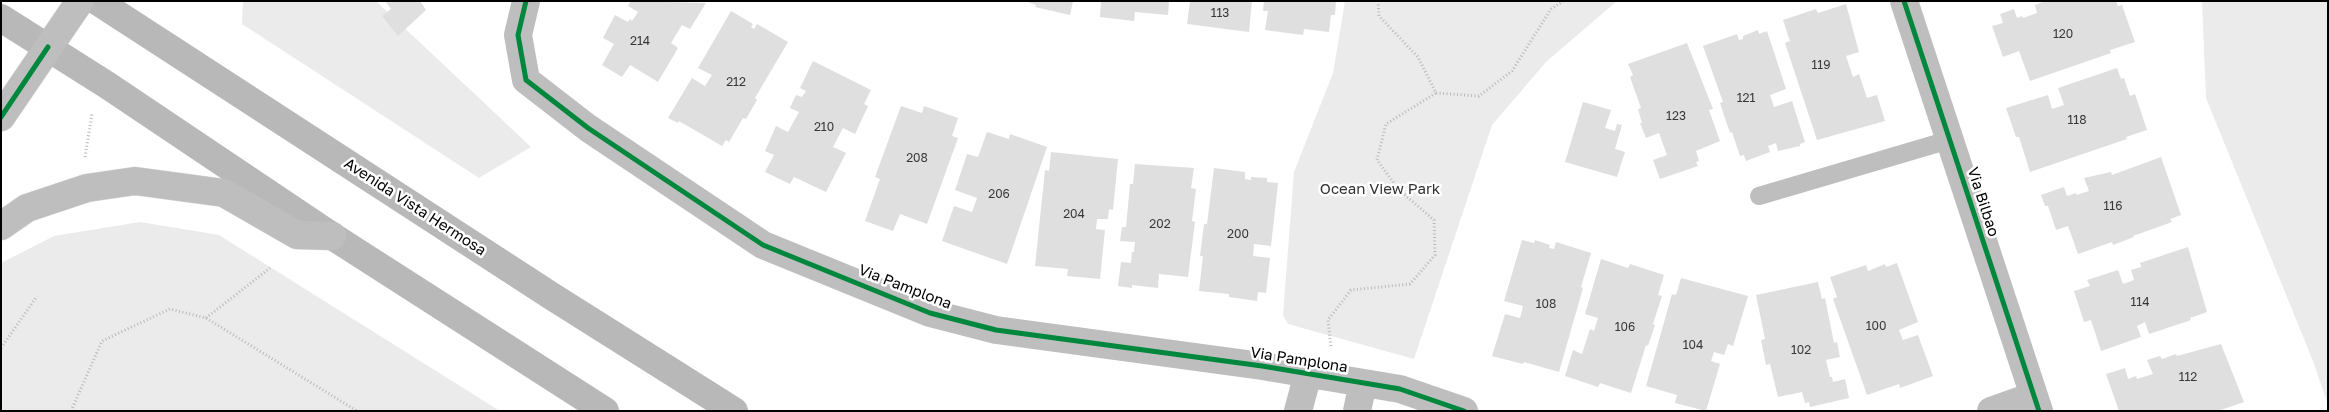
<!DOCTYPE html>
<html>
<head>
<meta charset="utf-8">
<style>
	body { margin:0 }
	#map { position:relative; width:2329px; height:412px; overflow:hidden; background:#fff; font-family:"Golos Text",sans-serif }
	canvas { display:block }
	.frame { position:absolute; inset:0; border:2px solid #000; pointer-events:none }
</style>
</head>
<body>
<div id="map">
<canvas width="2329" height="412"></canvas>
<div class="frame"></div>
</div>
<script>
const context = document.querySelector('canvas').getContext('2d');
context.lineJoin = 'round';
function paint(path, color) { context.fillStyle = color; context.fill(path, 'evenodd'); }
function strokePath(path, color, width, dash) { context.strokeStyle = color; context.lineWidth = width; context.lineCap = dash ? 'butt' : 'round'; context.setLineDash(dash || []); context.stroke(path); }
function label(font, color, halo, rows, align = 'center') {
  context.font = font + ' "Golos Text",sans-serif'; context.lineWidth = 5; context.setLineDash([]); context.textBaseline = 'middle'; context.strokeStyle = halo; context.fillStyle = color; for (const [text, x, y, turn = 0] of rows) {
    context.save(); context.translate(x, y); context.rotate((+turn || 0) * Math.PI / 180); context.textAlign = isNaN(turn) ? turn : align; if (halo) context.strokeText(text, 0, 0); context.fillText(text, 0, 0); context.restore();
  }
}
const green = new Path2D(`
	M243 1H376L531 147 479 178 242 24Z
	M1345 1H1617L1546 62 1492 125 1414 359 1288 324 1283 315 1294 172 1333 73Z
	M2202 1H2328V405L2313 361 2206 98Z
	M140 222 219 235 500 411H1V263L54 236Z`);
const building = new Path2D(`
	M385 1H420L426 10 398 36 382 16 391 9Z
	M631 1 706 3 690 29 682 25 671 43 678 48 658 82 630 65 622 77 602 65 614 44 603 38 615 15 628 22 630 19 632 21 638 12 628 6Z
	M1025 1H1073L1070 15 1035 7 1036 5Z
	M1101 1H1169L1168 15 1135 12 1134 21 1100 17Z
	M1190 1H1252L1249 32 1187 24Z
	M1264 1H1336L1335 15H1331L1329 32 1304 29 1303 35 1265 30 1268 11H1263Z
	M2045 1H2116L2118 6 2122 5 2135 42 2110 50 2111 53 2030 81 2019 51 2003 57 1992 26 2003 23 2000 14 2014 9 2017 18 2022 16 2023 18 2037 13 2035 5Z
	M1846 4 1859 52 1846 56 1853 77 1859 74 1867 98 1877 95 1885 121 1817 140 1785 43 1790 41 1783 20 1816 9 1818 13Z
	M731 11 753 24 751 27 754 29 757 24 788 42 755 98 757 100 746 119 743 118 729 142 726 140 722 146 679 121 678 123 668 118 692 78 705 86 712 75 698 68Z
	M1758 30 1759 34 1767 31 1786 89 1770 95 1774 107 1792 101 1805 142 1800 144V146L1778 151 1776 143 1768 146 1770 152 1746 161 1744 155 1740 156 1732 132 1730 133 1720 103 1723 102 1703 46 1737 34 1739 40 1743 39V36Z
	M1687 43 1713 109 1709 110 1720 141 1696 151 1699 161 1696 162 1698 166 1660 179 1653 160 1667 155 1659 133 1646 138 1640 123H1642L1638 109 1641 108 1630 77 1633 75 1628 64Z
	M813 61 871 90 864 104 868 106 855 134 843 128 833 147 846 153 826 192 794 177 790 184 765 172 774 155 765 151 776 126 788 132 799 112 790 108 796 95 802 97 806 91 800 88Z
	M2117 68 2121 79 2124 78 2130 96 2135 94 2147 130 2126 137 2127 139 2030 172 2019 137H2016L2006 108 2048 95 2052 109 2064 105 2058 88Z
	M1583 102 1611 110 1605 128 1615 131 1617 124 1622 125 1615 149 1625 152 1617 177 1565 162Z
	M901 106 922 113 924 106 958 118 952 136 958 138 927 224 900 214 893 231 865 221 880 179 875 177Z
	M987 132 1009 139 1010 134 1047 147 1007 264 942 241 954 206 972 212 977 198 955 190 967 154 978 157Z
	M1051 152 1118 159 1113 210 1109 209 1108 219H1097L1096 229 1105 230 1100 279 1067 276 1068 269 1035 266 1045 170 1049 171Z
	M2161 157 2181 215 2170 219 2172 222 2133 236 2134 237 2113 245 2112 242 2078 254 2068 226 2056 230 2048 206H2045L2041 195 2064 187 2067 196 2076 193 2077 195 2089 191 2084 178 2111 172 2112 175Z
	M1135 164 1194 168 1191 188 1196 189 1192 221 1195 222 1188 277 1159 274 1158 288 1132 285V288L1118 286 1121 262 1131 263 1132 252H1134L1135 242 1120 241 1122 227H1126L1130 184H1133Z
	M1214 168 1245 172V179L1251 180V177L1267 178V182L1278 183 1271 246 1254 244 1253 256 1270 258 1266 293 1258 292 1257 301 1229 297V294L1199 291 1203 256H1200L1204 224H1207Z
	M1522 240 1534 243 1535 240 1550 245 1549 248 1554 249 1556 242 1591 253 1581 287 1583 288 1559 372 1524 362 1523 364 1492 356 1505 314 1520 318 1523 306 1504 301Z
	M2188 247 2207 312 2190 318 2191 320 2149 334 2145 322 2137 326 2141 337 2101 351 2091 320 2084 322 2074 291 2090 286 2087 280 2118 270 2123 284 2134 280 2131 270 2141 267 2140 263Z
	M1601 259 1628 268 1630 264 1664 275 1658 295 1662 296 1653 324 1655 325 1648 346 1646 345 1631 393 1600 383 1598 387 1565 376 1573 350 1582 354 1590 329 1594 331 1598 318 1585 314Z
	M1897 263 1918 322 1899 330 1903 340 1918 335 1933 376 1900 388 1899 384 1867 395 1833 299 1837 297 1830 277 1866 265 1868 271 1885 264 1886 267Z
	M1681 278 1748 296 1733 346 1728 344 1724 355 1714 352 1711 361 1720 364 1706 411 1675 403 1677 395 1646 386 1672 294 1676 295Z
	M1818 282 1822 299 1825 298 1834 343 1837 342 1840 357 1826 360 1830 377H1832L1833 382 1845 379 1849 398 1810 407 1809 402 1805 403 1802 392 1778 397 1770 364 1766 365 1761 340 1765 339 1756 295Z
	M2221 344 2244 402 2218 411H2119L2106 374 2125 368 2128 379 2136 376 2137 379 2153 374 2147 360 2160 356 2162 359 2176 354 2177 356Z`);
const path = new Path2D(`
	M1378 1 1379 16 1418 57 1436 93 1479 96 1512 71 1551 9 1563 1
	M85 157 92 114
	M206 318 270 268
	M1331 346 1328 320 1351 290 1410 284 1435 255 1434 220 1399 190 1377 160 1386 124 1436 93
	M1 348 37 296
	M71 411 102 341 170 309 206 318 357 411`);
const lane = new Path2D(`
	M1759 196 1949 140`);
const street = new Path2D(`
	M526 1 518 35 526 80 588 128 763 245 930 313 996 330 1262 366 1400 389 1464 411
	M1904 1 2039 411
	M1298 411 1308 374
	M1357 411 1363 383
	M1991 411 2033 396`);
const secondary = new Path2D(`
	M97 1 553 297 734 411
	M1 18 107 85 332 236 605 411`);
const primary = new Path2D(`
	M1 117 80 1
	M1 226 27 208 87 188 135 181 224 193 297 235 332 236`);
const cycleway = new Path2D(`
	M526 1 518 35 526 80 588 128 763 245 930 313 996 330 1262 366 1400 389 1464 411
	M1904 1 2039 411
	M1 117 48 47`);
const numberNames = [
	["113",1220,13],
	["120",2063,34],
	["214",640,41],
	["119",1821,65],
	["212",736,82],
	["121",1746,98],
	["123",1676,116],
	["118",2077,120],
	["210",824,127],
	["208",917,158],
	["206",999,194],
	["116",2113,206],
	["204",1074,214],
	["202",1160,224],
	["200",1238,234],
	["114",2140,302],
	["108",1546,304],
	["100",1876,326],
	["106",1625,327],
	["104",1693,345],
	["102",1801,350],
	["112",2188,377]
];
const parkNames = [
	["Ocean View Park",1380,189]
];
const streetNames = [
	["Via Bilbao",1983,202,72],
	["Avenida Vista Hermosa",415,207,33],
	["Via Pamplona",905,287,21],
	["Via Pamplona",1299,360,9]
];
paint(green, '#ebebeb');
paint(building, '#dfdfdf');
strokePath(primary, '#dbdbdb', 29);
strokePath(path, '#b9b9b9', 3, [1, 2.5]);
strokePath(lane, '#bebebe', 18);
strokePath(street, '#bebebe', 28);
strokePath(secondary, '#b8b8b8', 28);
strokePath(primary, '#bebebe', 28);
strokePath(cycleway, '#00873e', 5);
label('12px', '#383838', null, numberNames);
label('15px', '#323232', '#fff', parkNames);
label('15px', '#000', '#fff', streetNames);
</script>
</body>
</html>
